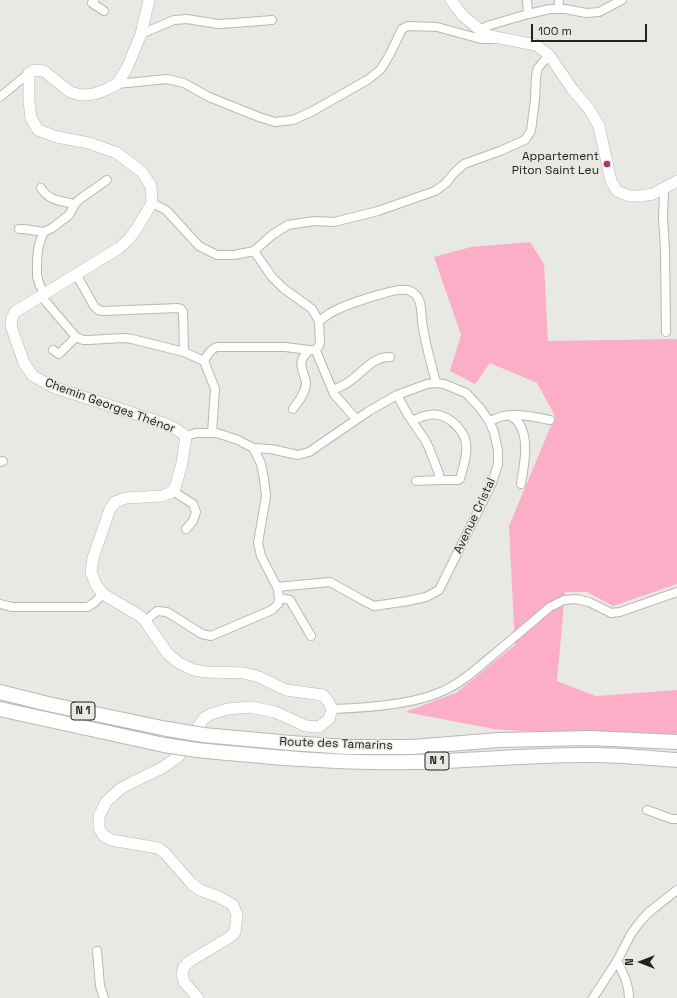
<!DOCTYPE html>
<html>
<head>
<meta charset="utf-8">
<style>
	body { margin:0 }
	#map { position:relative; width:677px; height:998px; overflow:hidden; background:#e7e9e2; font-family:"Space Grotesk",sans-serif }
	canvas { display:block }
	.north { position:absolute; left:621px; top:942px; width:40px; height:40px; -webkit-text-stroke:3px #e7e9e2; paint-order:stroke; rotate:270deg; font-size:11px; font-weight:700; line-height:16px; text-align:center; color:#222320 }
	.north::after { content:''; display:block; margin:auto; width:14px; height:18px; background:#222320; clip-path:polygon(50% 0,100% 100%,50% 72%,0 100%) }
	.scale { position:absolute; left:531px; top:24px; width:116px; height:18px; box-sizing:border-box; border:2px solid #222320; border-top:0; padding-left:5px; font-size:12px; line-height:14px; white-space:nowrap; color:#222320; -webkit-text-stroke:3px #e7e9e2; paint-order:stroke }
</style>
</head>
<body>
<div id="map">
<canvas width="677" height="998"></canvas>
<div class="north">N</div>
<div class="scale">100 m</div>
</div>
<script>
const context = document.querySelector('canvas').getContext('2d');
context.lineJoin = 'round';
function paint(path, color) { context.fillStyle = color; context.fill(path, 'evenodd'); }
function strokePath(path, color, width, dash) { context.strokeStyle = color; context.lineWidth = width; context.lineCap = dash ? 'butt' : 'round'; context.setLineDash(dash || []); context.stroke(path); }
function label(font, color, halo, rows, align = 'center') {
  context.font = font + ' "Space Grotesk",sans-serif'; context.lineWidth = 3; context.setLineDash([]); context.textBaseline = 'middle'; context.strokeStyle = halo; context.fillStyle = color; for (const [text, x, y, turn = 0] of rows) {
    context.save(); context.translate(x, y); context.rotate((+turn || 0) * Math.PI / 180); context.textAlign = isNaN(turn) ? turn : align; if (halo) context.strokeText(text, 0, 0); context.fillText(text, 0, 0); context.restore();
  }
}
const green = new Path2D(`
	M530 242 544 264 548 341 677 339V584L613 606 587 592H565L557 681 596 696 677 690V733L661 741 494 729 405 712 456 693 515 645 509 526 555 416 537 383 490 363 475 384 450 371 461 335 434 257 471 247Z`);
const street = new Path2D(`
	M94 0 92 3 104 11
	M527 0 528 14
	M558 9 559 0
	M480 31 487 26 528 14 550 9H565L586 13 599 12 622 0
	M141 34 174 20 187 19 218 24 235 23 272 20
	M117 84 167 79 184 83 209 97 259 117 275 122 293 120 311 112 369 79 381 69 390 54 402 29 408 26 437 27 481 39H493
	M0 97 29 73
	M41 188C49 201 61 201 75 204
	M663 189 664 196 663 217 665 249 666 332
	M152 203 166 210 199 246 217 255H234L254 251 272 235 288 225 314 221 334 222 378 211 435 191 446 183 454 173 464 164 500 151 525 140 531 131 535 99 536 76 538 68 549 55
	M19 229H24L44 232
	M254 251 272 277 283 288 312 309 319 321 320 343 316 351
	M76 274 94 306 98 310 103 311 178 308 181 309 183 312 184 352
	M45 294 40 286 37 276V261L38 249 41 239 44 232 52 228 69 215 75 204 80 199 107 180
	M41 296 76 337 83 340H88L124 338 132 339 184 352 204 361 215 389 212 433
	M319 321C324 318 329 313 334 311 345 305 397 287 407 290 409 290 414 293 415 294 422 300 421 312 422 320 424 341 431 362 436 383
	M53 350 59 354 76 337
	M316 351 334 394 356 419
	M204 361C208 355 210 349 217 347H285L309 350
	M333 390C337 388 343 386 347 383 362 374 372 356 390 357
	M397 395 408 415 425 440 429 448 439 474V480
	M293 409C298 402 305 394 306 384 306 377 299 367 302 360 303 356 307 353 309 350H312
	M511 416C513 418 516 420 518 422 530 437 524 466 521 484
	M412 421C429 412 442 411 457 426 460 430 464 434 465 439 469 451 463 468 460 479L458 480H439L416 481
	M489 421C493 420 499 417 503 416 518 413 536 417 550 420
	M253 448 271 449 298 455 309 452 369 411 397 395 427 384 436 383 444 384 466 393 480 408 489 421 494 432 498 451V464L492 483 439 590 426 597 408 601 374 606 364 601 330 582 277 587
	M0 462 3 461
	M173 491 193 504 196 512 193 521 186 529
	M279 598 290 600 311 636
	M0 604 12 607H87L94 603 103 594
	M145 621 157 611 167 612 202 634 211 636 272 610 278 604 279 598 278 589 261 556 258 543 266 496 264 479 261 464 256 453 253 448 238 440 217 433H196L186 436
	M332 709C366 708 415 705 445 690 463 682 477 668 492 656 511 640 531 623 550 607L564 600 576 599 589 602 611 613 620 612 677 592
	M647 810 672 819H677
	M97 951 100 986 104 998
	M617 961C623 973 629 984 629 998
	M593 998 617 961 631 934 639 923 648 913 677 890`);
const secondary = new Path2D(`
	M149 0 141 34 127 68 117 84 105 90 94 94 81 95 70 92 44 71 35 70 29 73V101L31 118 38 130 57 137 89 143 117 153 142 172 151 186 152 203 137 228 129 239 119 248 15 312 12 318 11 326 24 363 33 376 53 387 163 423 176 429 186 436 182 463 175 488 170 493 162 496 126 498 115 502 110 509 93 558 91 572 96 585 103 594 140 616 145 621 168 654 179 663 194 670 206 672 244 673 259 677 286 690 323 695 328 701 332 709 329 719 319 727 306 726 275 712 251 707 228 709 211 714 204 718 179 756 162 768 133 782 120 789 106 802 99 816V828L103 835 111 840 158 848 165 853 192 884 200 890 219 897 233 905 237 915 235 932 230 937 190 961 184 967 182 973 184 982 198 998
	M451 0 463 16 485 34 495 37 536 45 549 55 573 90 589 109 599 126 611 181 617 191 629 196H641L653 194 677 181`);
const highway = new Path2D(`
	M0 692 48 704 167 729
	M0 709 164 745
	M203 735 291 743 348 747H412L499 740 590 738 677 742
	M197 750C269 757 342 764 414 762 474 761 533 754 593 755 621 755 649 758 677 760`);
const highwayBridge = new Path2D(`
	M167 729 203 735
	M164 745 197 750`);
const markers = [
	[607,164,4,"#b9306e"]
];
const shields = [
	[83,711,24],
	[437,761,24]
];
const shieldNames = [
	["N 1",83,711],
	["N 1",437,761]
];
const poiNames = [
	["Appartement",599,157],
	["Piton Saint Leu",599,171]
];
const streetNames = [
	["Chemin Georges Thénor",110,406,20],
	["Avenue Cristal",475,516,-65],
	["Route des Tamarins",336,744,2]
];
paint(green, '#fcadc7');
strokePath(street, '#b7b9b2', 10);
strokePath(secondary, '#b7b9b2', 12);
strokePath(highway, '#b7b9b2', 16);
strokePath(street, '#fff', 8);
strokePath(secondary, '#fff', 11);
strokePath(highway, '#fff', 14);
strokePath(highwayBridge, '#b7b9b2', 16, []);
strokePath(highwayBridge, '#fff', 14);
for (const [x, y, r, color] of markers) { const dot = new Path2D(); dot.arc(x, y, r, 0, 2 * Math.PI); context.fillStyle = color; context.fill(dot); strokePath(dot, '#e7e9e2', 1.5); }
for (const [x, y, w] of shields) { const box = new Path2D(); box.roundRect(x - w / 2, y - 9, w, 18, 3); context.fillStyle = '#e7e9e2'; context.fill(box); strokePath(box, '#222320', 1); }
label('bold 11px', '#222320', null, shieldNames);
label('12px', '#222320', '#e7e9e2', poiNames, 'right');
label('12px', '#222320', '#e7e9e2', streetNames);
</script>
</body>
</html>
